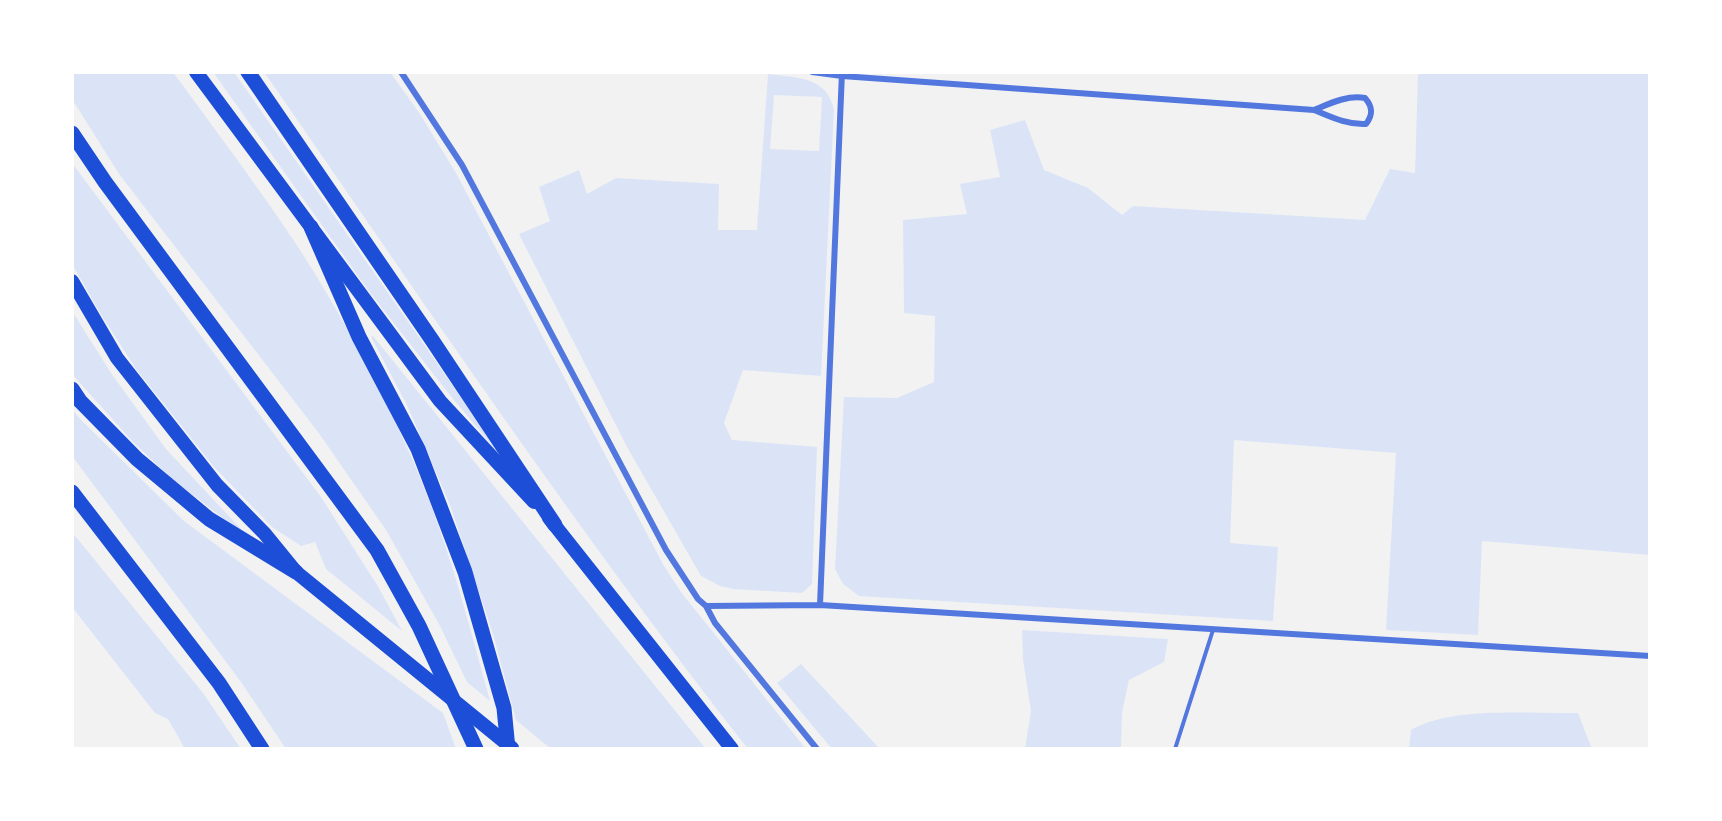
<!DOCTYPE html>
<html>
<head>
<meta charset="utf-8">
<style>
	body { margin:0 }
	#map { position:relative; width:1722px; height:821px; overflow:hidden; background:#f2f2f2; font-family:Roboto,sans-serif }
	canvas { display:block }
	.frame { position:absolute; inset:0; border:74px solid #fff; pointer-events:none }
</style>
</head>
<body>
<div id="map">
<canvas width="1722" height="821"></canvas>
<div class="frame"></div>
</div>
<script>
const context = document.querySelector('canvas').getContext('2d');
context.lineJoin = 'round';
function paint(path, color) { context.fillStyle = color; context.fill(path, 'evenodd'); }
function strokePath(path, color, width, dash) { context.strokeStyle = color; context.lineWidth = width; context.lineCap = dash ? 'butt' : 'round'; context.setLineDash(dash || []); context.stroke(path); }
const green = new Path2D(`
	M72 72H173C216 131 260 189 300 250 350 328 398 419 431 505 455 569 472 636 490 701L467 682 439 624 386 530 318 432 119 174 72 99Z
	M213 72H234L506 462 449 394 368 290Z
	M264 72H390L420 114 456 173 664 566 681 592 806 749H748C577 531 422 300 264 72Z
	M1418 72H1597L1650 74V555L1482 541 1478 635 1386 630 1396 453 1234 440 1230 543 1278 547 1273 621 859 596 843 584 835 569 844 397 897 398 934 382 935 316 904 313 903 220 967 214 960 184 1000 177 990 130 1025 120 1044 170 1088 188 1122 215 1133 206 1365 220 1390 169 1415 173Z
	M768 74C797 78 827 76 834 110L821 376 743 370 724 423 732 440 817 447 812 584 802 593 733 589 720 586 701 576 627 447 519 234 550 221 539 187 579 170 587 194 616 178 719 184 718 230H757ZM774 95 822 97 819 151 770 149Z
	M72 163 321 497 379 588 402 631 326 569 315 542 301 546 272 527 214 467 136 369 100 313 72 264Z
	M72 311 111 373 166 449 241 529 240 531 173 480 132 441 72 374Z
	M373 336 706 749H551L516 720 493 634 450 505 407 405 371 337Z
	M72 409 81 420 184 521 443 713 456 749H286L241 682 72 456Z
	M72 532 203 693 241 749H185L168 719 155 713 72 607Z
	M1022 630 1168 639 1164 662 1129 680 1122 713 1121 749H1025L1031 711 1023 660Z
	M801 664 880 749H832L777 683Z
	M1578 713 1592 749H1409L1411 730C1452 706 1530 714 1578 713Z`);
const service = new Path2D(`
	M1175 749 1213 630`);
const minor = new Path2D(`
	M401 72 462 165 666 550 698 599 706 606 715 623 817 749
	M812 72 842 76 1314 110C1331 117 1347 125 1366 124 1373 115 1373 107 1365 98 1347 95 1331 103 1314 110
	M820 605 842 72
	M706 606 820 605 1650 656`);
const trunk = new Path2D(`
	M196 72 440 401 534 502
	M72 281 117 358 217 485 265 534 296 572 512 748
	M549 518 732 749`);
const motorway = new Path2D(`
	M248 72 432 340 555 525
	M72 133 105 182 377 550 419 626 476 749
	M311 227 359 337 418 449 465 572 504 708 508 749
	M72 389 80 401 137 459 209 519 296 572
	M72 492 219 683 262 749`);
paint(green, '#dbe4f7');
strokePath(service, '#5277de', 4);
strokePath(minor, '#5277de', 6);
strokePath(trunk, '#1d4ed8', 14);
strokePath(motorway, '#1d4ed8', 15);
</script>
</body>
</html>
